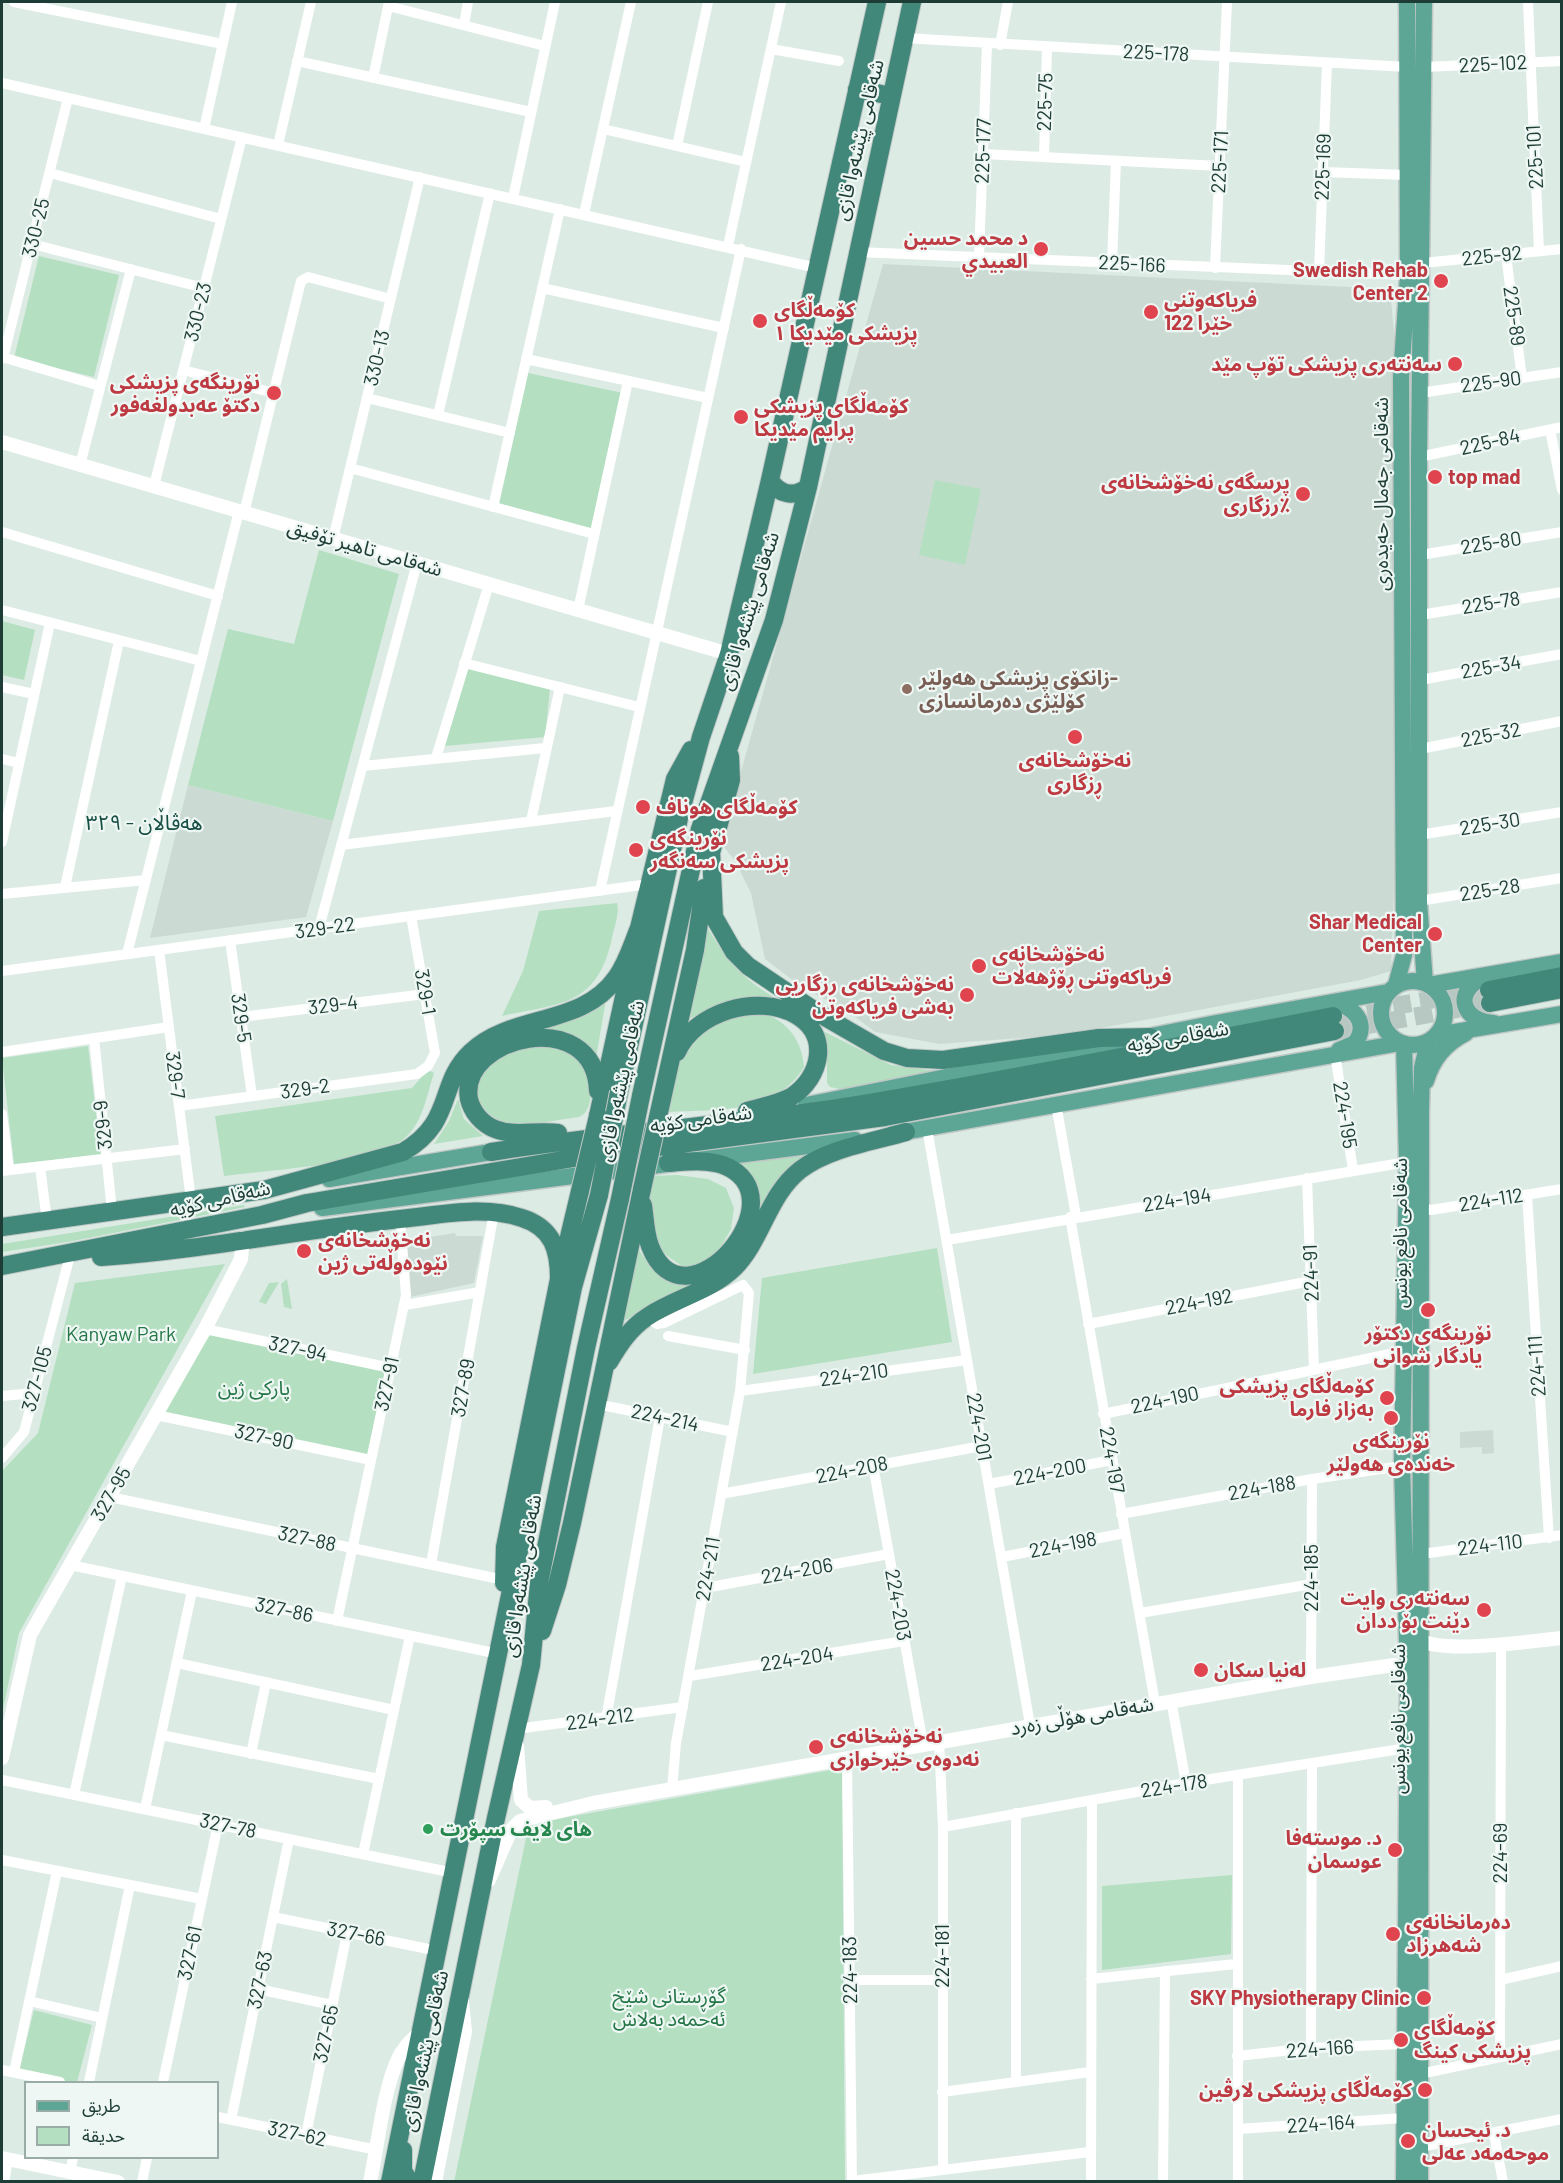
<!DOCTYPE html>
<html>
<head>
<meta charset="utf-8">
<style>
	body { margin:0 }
	#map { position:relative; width:1563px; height:2183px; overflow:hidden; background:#ddebe5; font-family:Barlow,"Noto Sans Arabic",sans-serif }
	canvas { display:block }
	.frame { position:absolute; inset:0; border:3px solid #1d3c35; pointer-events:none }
	.legend { position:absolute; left:24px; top:2081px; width:195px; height:78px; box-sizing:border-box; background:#eef7f3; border:2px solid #9aaca7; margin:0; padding:8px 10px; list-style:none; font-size:18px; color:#1d3c35 }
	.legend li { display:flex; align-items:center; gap:12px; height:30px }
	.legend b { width:30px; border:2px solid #9aaca7 }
</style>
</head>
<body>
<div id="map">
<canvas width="1563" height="2183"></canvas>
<div class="frame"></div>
<ul class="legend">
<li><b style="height:8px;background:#5da595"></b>طريق</li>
<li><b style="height:16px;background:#b4dfc1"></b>حديقة</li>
</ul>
</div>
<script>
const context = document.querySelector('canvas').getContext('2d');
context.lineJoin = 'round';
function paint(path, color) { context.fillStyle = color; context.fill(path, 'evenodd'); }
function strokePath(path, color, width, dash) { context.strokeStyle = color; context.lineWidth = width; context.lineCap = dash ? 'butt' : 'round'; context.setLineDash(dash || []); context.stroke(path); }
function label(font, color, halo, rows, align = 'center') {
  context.font = font + ' Barlow,"Noto Sans Arabic",sans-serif'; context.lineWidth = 4.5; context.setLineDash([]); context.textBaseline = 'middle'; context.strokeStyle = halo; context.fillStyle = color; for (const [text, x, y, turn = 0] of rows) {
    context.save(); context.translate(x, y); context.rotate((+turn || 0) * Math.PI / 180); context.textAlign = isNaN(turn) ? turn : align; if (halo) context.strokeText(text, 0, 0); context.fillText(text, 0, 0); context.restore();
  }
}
const built = new Path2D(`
	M883 264 1390 289 1401 407 1403 631 1391 971 1361 980 1063 1035 939 1044 875 1032 850 1013 800 986 765 959 751 893 735 861 721 843Z
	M188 785 333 821 306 917 150 938Z
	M455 1233 456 1236H483L474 1283 410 1297 407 1245 412 1240Z
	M1493 1430 1494 1453 1482 1454V1447L1460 1448V1432Z`);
const green = new Path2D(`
	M39 256 119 275 94 377 14 358Z
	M528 373 623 393 592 530 499 505Z
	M935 480 981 489 965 565 919 555Z
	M319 550 399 574 333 821 188 785 228 629 294 644Z
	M2 621 35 630 24 680 2 675Z
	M468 666 550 689 545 737 445 746Z
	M617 903C620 912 614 928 612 938 597 1007 560 1003 502 1016L523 971 539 911Z
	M707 927C730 966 745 981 784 1003H736L687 1019Z
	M606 999 596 1058C580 1035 563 1033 537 1031L577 1017Z
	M764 1013C789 1023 802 1041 804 1067 775 1115 717 1109 669 1112L677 1070 685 1049 714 1021Z
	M813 1026 891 1065 937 1071 840 1089 830 1087 827 1083V1054Z
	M88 1046 101 1155 14 1164 2 1058Z
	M544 1047C558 1048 572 1052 582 1063 592 1075 596 1111 579 1117 556 1120 528 1127 505 1122 480 1116 465 1084 488 1065 504 1052 523 1048 544 1047Z
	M428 1070 434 1073C427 1094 423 1121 407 1136 376 1165 268 1170 224 1176L215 1116 412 1088Z
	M458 1099 464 1119 483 1136 434 1144 449 1121Z
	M807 1156 761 1214 757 1213 731 1160Z
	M677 1175 708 1179 726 1188 734 1208 731 1229 719 1250 700 1265 683 1267C676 1261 665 1256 661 1249 646 1227 648 1200 652 1176Z
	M244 1205 245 1207 68 1242 2 1252V1244Z
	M638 1248C654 1274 661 1285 694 1282L696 1286 649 1305 618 1325Z
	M937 1248 952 1342 753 1374 762 1278Z
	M225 1264 19 1633 2 1714V1471L38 1433 75 1283Z
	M287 1279 292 1309 284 1307 281 1284Z
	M279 1282 266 1304 259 1302 269 1283Z
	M208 1334 387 1371 369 1456 162 1414Z
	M842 1768 845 2181 454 2182 529 1824Z
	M1232 1875 1231 1954 1102 1970V1886Z
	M34 2010 92 2025 77 2082H66L19 2071Z`);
const trunkTunnel = new Path2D(`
	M1340 1015 1489 990
	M1335 1031 1490 1003`);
const minor = new Path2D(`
	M14 2 223 44
	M1528 2 1539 251
	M388 6 545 46
	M464 25 468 2
	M904 38 1407 67
	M1000 45 1008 2
	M771 49 839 61
	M297 61 531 112
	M1424 67 1562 61
	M373 78 389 2
	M2 83 817 268
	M204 129 232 2
	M603 129 746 162
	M278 145 311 2
	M677 146 708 2
	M983 154 1220 166
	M1044 157 1047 47
	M1323 172 1407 175
	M50 173 221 219
	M513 198 555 2
	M584 214 631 2
	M32 244 204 288
	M728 246 781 2
	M857 252 1408 275
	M1506 255 1522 378
	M979 257 987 44
	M1112 263 1116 161
	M1423 263 1562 249
	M1215 268 1227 2
	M1319 272 1327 63
	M542 288 724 328
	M2 357 100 386
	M3 358 68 98
	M526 359 708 398
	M183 370 274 393
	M1420 393 1562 372
	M367 398 510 433
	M438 415 490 193
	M1550 430 1562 490
	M1419 457 1562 427
	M80 465 131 269
	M350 468 594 534
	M154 486 242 137
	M493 507 560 209
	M244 513 301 281 308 277 391 299
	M2 532 218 596
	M333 539 420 177
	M1420 555 1562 532
	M2 610 201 661
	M578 610 628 381
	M1420 615 1562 592
	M464 663 639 707
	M1420 680 1562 654
	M2 687 34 694
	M1420 749 1562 721
	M436 758 489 584
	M2 759 19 763
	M363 766 545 748
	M531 821 560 687
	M1419 835 1562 812
	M2 842 50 623
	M341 845 616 811
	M65 887 119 641
	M600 891 741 249
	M2 894 146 880
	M1419 901 1562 878
	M319 928 417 563
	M230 940 252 1096
	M159 950 191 1200
	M127 954 239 511
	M2 971 649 884
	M241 1017 425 994
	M94 1038 112 1211
	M2 1052 169 1027
	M1336 1060 1353 1170
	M1056 1104 1076 1216
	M179 1106 417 1074 428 1066 435 1053 411 916
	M2 1114 9 1170
	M927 1128 1030 1725
	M40 1167 47 1221
	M2 1171 185 1149
	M1307 1178 1314 1369
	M1527 1195 1549 1538
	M1421 1208 1431 1210 1562 1189
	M1070 1217 1155 1703
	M947 1240 1407 1162
	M405 1305 480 1292
	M646 1317 657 1324 664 1323 743 1285 749 1293 740 1391 676 1743 672 1789
	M1088 1324 1311 1281
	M205 1329 391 1368
	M668 1336 745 1350
	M740 1391 967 1360
	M2 1396 34 1393
	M597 1404 733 1432
	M1103 1414 1404 1351
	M156 1415 371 1460
	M2 1458 24 1432 69 1259
	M873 1465 923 1744
	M989 1484 1112 1460
	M721 1494 982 1446
	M110 1497 504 1580
	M1121 1514 1312 1479 1402 1466
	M1419 1551 1429 1553 1562 1535
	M1002 1557 1125 1533
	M431 1564 494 1212
	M70 1565 499 1654
	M705 1588 889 1554
	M1140 1613 1312 1584
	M337 1621 406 1295 400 1219
	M177 1663 394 1710
	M690 1676 904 1641
	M1311 1677 1312 1479
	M1171 1700 1186 1783
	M606 1719 660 1417
	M516 1729 683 1707
	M161 1735 379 1779
	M939 1741 943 1827V2170
	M251 1754 266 1682
	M847 1758 852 2182
	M1238 1776V2182
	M2 1780 454 1873
	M74 1795 122 1576
	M145 1809 192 1591
	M1016 1813V2082
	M943 1827 1186 1783 1407 1748
	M363 1854 410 1636
	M2 1860 202 1899
	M273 1917 438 1951
	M1091 1979 1236 1964
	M850 1980H942
	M1500 1980 1562 1966
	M258 1989 332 2005
	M29 2001 102 2018
	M1311 2048 1312 1764
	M1237 2056 1311 2048 1403 2044
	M1500 2056 1501 1649
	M2 2070 60 2082
	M14 2072 57 1871
	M1420 2074 1562 2044
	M89 2082 130 1885
	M163 2082 218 1824
	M942 2092 1090 2072
	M218 2117 377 2150
	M231 2120 289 1839
	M1238 2129 1404 2118
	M1494 2134 1503 2182
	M306 2135 347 1933
	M1420 2147 1562 2119
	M70 2172 73 2158
	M852 2181 1090 2152
	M4 2182 8 2160
	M142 2182 147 2158
	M1091 2182 1092 1800
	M1163 2182 1165 1971`);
const tertiary = new Path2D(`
	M2 442 729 654
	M1419 1639C1441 1655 1531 1641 1562 1638
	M517 1746 521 1800 530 1808 546 1807
	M2 1758 30 1635 205 1329 241 1259 243 1238
	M489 1880 511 1830 520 1821 593 1803 1311 1677 1394 1665 1403 1668 1408 1676
	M2 2158 118 2182
	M370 2182C378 2145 383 2091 398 2059 403 2047 413 2039 422 2030
	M435 2182 465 2032 462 2001`);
const primary = new Path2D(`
	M1424 2 1419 457V901L1425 983
	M1483 978C1452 992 1463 1022 1494 1023
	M1381 1013a32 32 0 1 1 64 0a32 32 0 1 1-64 0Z
	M1396 985 1404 955 1401 377 1408 275 1407 2
	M1429 985 1562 962
	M1332 1003C1353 1005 1370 1023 1355 1043L1339 1050
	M1437 1035 1562 1014
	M1426 1081C1432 1060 1446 1043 1466 1033
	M806 1105 1216 1023 1388 992
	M893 1134 1400 1043
	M329 1179 491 1152
	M322 1208 855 1140
	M1404 2182 1408 1676 1402 1466 1407 1162 1404 1044
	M1420 2182 1421 1112 1422 1068 1428 1042`);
const trunk = new Path2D(`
	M857 89 891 96
	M770 480C779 495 794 498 808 487
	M711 851 714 917 734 952 748 966 818 1013 884 1051 907 1058 943 1060 1099 1038 1150 1037
	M709 860 731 780 730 756
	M1489 990 1562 976
	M1490 1003 1562 989
	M677 1052C695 1012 757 993 796 1015 831 1035 821 1078 791 1097 778 1104 761 1107 747 1111
	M619 1092 679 818 701 737 729 654 770 480 877 2
	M641 1096 700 829 774 620 808 487 912 2
	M662 1099 695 950 704 888
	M598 1116 639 928 675 779 691 750
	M558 1133C537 1130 515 1137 495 1129 482 1124 472 1112 469 1099 458 1036 595 1004 598 1091
	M491 1152C618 1132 747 1124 874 1102 1027 1076 1180 1046 1333 1016
	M643 1205C645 1218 645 1233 650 1246 684 1336 805 1196 723 1165 706 1159 685 1162 668 1163
	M2 1227 264 1190 403 1152C455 1122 437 1084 471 1052 512 1013 582 1027 616 978 627 963 632 945 639 928
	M101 1257C201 1250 300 1230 400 1219 441 1215 483 1205 522 1218 553 1228 559 1250 559 1279
	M2 1266 262 1215 307 1203 574 1158 885 1117 1335 1031
	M609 1362C619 1345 630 1328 647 1317 675 1298 709 1292 734 1268 762 1240 768 1195 800 1170 829 1148 872 1142 906 1132
	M504 1583 505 1547 559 1279 580 1191
	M542 1631 557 1585 572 1523 642 1189
	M403 2150V2171L410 2182
	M390 2182 573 1287 599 1195
	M422 2182 496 1818 531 1665 539 1583 586 1348 620 1199`);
const trunkBridge = new Path2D(`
	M642 1189 662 1099
	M580 1191 598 1116
	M599 1195 619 1092
	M620 1199 641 1096`);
const markers = [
	[1041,249,8,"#e0444e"],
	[1441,281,8,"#e0444e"],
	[1151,312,8,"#e0444e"],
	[760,321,8,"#e0444e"],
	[1455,364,8,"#e0444e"],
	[274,393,8,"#e0444e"],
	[741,417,8,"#e0444e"],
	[1435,477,8,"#e0444e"],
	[1303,494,8,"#e0444e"],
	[907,689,6,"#8d6e63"],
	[1075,737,8,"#e0444e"],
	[643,807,8,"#e0444e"],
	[636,850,8,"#e0444e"],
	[1435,934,8,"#e0444e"],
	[979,966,8,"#e0444e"],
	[967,995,8,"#e0444e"],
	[304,1251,8,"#e0444e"],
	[1428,1310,8,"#e0444e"],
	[1387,1398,8,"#e0444e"],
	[1391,1418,8,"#e0444e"],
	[1484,1610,8,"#e0444e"],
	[1201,1670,8,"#e0444e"],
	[816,1747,8,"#e0444e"],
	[428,1829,6,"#2e9e5b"],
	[1395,1850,8,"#e0444e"],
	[1393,1934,8,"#e0444e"],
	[1424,1998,8,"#e0444e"],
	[1401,2040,8,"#e0444e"],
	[1425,2090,8,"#e0444e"],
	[1408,2141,8,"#e0444e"]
];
const streetNames = [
	["225-178",1156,53,3],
	["225-102",1493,64,-3],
	["225-75",1045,102,-88],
	["شەقامی پێشەوا قازی",859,140,-77],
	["225-177",983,151,-88],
	["225-101",1535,157,-93],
	["225-171",1220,162,-87],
	["225-169",1323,167,-88],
	["330-25",36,228,-76],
	["225-92",1492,256,-6],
	["225-166",1132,264,3],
	["330-23",198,312,-76],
	["225-89",1514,316,82],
	["330-13",377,358,-77],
	["225-90",1491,382,-8],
	["225-84",1490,442,-13],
	["شەقامی جەمال حەیدەری",1381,494,-90],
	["225-80",1491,543,-9],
	["شەقامی تاهیر تۆفیق",365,548,16],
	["225-78",1491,603,-9],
	["شەقامی پێشەوا قازی",749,611,-73],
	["225-34",1491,667,-10],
	["225-32",1491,735,-11],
	["225-30",1490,824,-9],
	["225-28",1490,890,-9],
	["329-22",325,928,-8],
	["329-1",425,992,80],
	["329-4",333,1005,-7],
	["329-5",241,1018,82],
	["شەقامی کۆیە",1178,1037,-10],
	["329-7",175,1075,83],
	["شەقامی پێشەوا قازی",621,1081,-78],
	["329-2",305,1089,-8],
	["224-195",1345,1115,81],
	["شەقامی کۆیە",701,1119,-8],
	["329-9",103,1125,-96],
	["شەقامی کۆیە",220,1199,-13],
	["224-194",1177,1200,-9],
	["224-112",1491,1200,-9],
	["شەقامی نافع یونس",1400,1233,-90],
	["224-91",1311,1273,-92],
	["224-192",1199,1302,-11],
	["327-94",298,1349,12],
	["224-111",1537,1366,-94],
	["224-210",854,1375,-8],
	["327-105",37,1379,-75],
	["327-91",387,1384,-78],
	["327-89",463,1388,-80],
	["224-190",1165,1400,-12],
	["224-214",665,1418,12],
	["224-201",979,1427,80],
	["327-90",264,1437,12],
	["224-197",1112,1460,80],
	["224-208",852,1470,-11],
	["224-200",1050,1472,-11],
	["224-188",1262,1488,-10],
	["327-95",111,1494,-60],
	["327-88",307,1539,12],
	["224-198",1063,1545,-11],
	["224-110",1490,1545,-7],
	["224-211",708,1569,-80],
	["224-206",797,1571,-10],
	["شەقامی پێشەوا قازی",522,1576,-81],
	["224-185",1311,1578,-90],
	["224-203",898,1605,80],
	["327-86",284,1610,12],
	["224-204",797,1659,-9],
	["شەقامی هۆڵی زەرد",1082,1716,-10],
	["224-212",600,1719,-8],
	["شەقامی نافع یونس",1398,1719,-90],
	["224-178",1174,1786,-9],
	["327-78",228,1826,12],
	["224-69",1500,1853,-90],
	["327-66",356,1934,11],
	["327-61",190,1953,-78],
	["224-181",942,1956,-90],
	["224-183",850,1970,-91],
	["327-63",260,1980,-78],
	["327-65",326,2034,-78],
	["224-166",1320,2049,-4],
	["شەقامی پێشەوا قازی",425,2051,-78],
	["224-164",1321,2124,-4],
	["327-62",297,2134,12]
];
const healthNames = [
	["د محمد حسين",1028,238,"right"],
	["العبيدي",1028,261,"right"],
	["Swedish Rehab",1428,270,"right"],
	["Center 2",1428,293,"right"],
	["فریاکەوتنی",1164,300],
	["خێرا 122",1164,323],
	["کۆمەڵگای",774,310],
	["پزیشکی مێدیکا ١",774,333],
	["سەنتەری پزیشکی تۆپ مێد",1442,364,"right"],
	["نۆرینگەی پزیشکی",260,382,"right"],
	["دکتۆ عەبدولغەفور",260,405,"right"],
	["کۆمەڵگای پزیشکی",754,406],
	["پرایم مێدیکا",754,429],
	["top mad",1448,477],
	["پرسگەی نەخۆشخانەی",1290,482,"right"],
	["رزگاری٪",1290,505,"right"],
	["نەخۆشخانەی",1075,760,"center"],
	["ڕزگاری",1075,783,"center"],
	["کۆمەڵگای هوناف",656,807],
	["نۆرینگەی",650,838],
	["پزیشکی سەنگەر",650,861],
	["Shar Medical",1422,922,"right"],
	["Center",1422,945,"right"],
	["نەخۆشخانەی",992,954],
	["فریاکەوتنی ڕۆژهەڵات",992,977],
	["نەخۆشخانەی رزگاریی",954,984,"right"],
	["بەشی فریاکەوتن",954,1007,"right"],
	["نەخۆشخانەی",318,1240],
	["نێودەوڵەتی ژین",318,1263],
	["نۆرینگەی دکتۆر",1428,1333,"center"],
	["یادگار شوانی",1428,1356,"center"],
	["کۆمەڵگای پزیشکی",1374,1386,"right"],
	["بەزاز فارما",1374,1409,"right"],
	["نۆرینگەی",1391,1441,"center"],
	["خەندەی هەولێر",1391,1464,"center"],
	["سەنتەری وایت",1470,1598,"right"],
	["دێنت بۆ ددان",1470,1621,"right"],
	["لەنیا سکان",1214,1670],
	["نەخۆشخانەی",830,1736],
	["نەدوەی خێرخوازی",830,1759],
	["د. موستەفا",1382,1838,"right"],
	["عوسمان",1382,1861,"right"],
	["دەرمانخانەی",1406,1922],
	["شەهرزاد",1406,1945],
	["SKY Physiotherapy Clinic",1410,1998,"right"],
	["کۆمەڵگای",1414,2028],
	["پزیشکی کینگ",1414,2051],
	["کۆمەڵگای پزیشکی لارڤین",1412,2090,"right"],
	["د. ئیحسان",1422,2130],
	["موحەمەد عەلی",1422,2153]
];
const educationNames = [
	["زانکۆی پزیشکی هەولێر-",919,678],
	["کۆلێژی دەرمانسازی",919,701]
];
const parkNames = [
	["Kanyaw Park",121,1334],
	["پارکی ژین",254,1388],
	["گۆڕستانی شێخ",669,1996],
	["ئەحمەد بەلاش",669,2019]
];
const leisureNames = [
	["های لایف سپۆرت",440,1829]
];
const neighbourhoodNames = [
	["هەڤاڵان - ٣٢٩",144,823]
];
paint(built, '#cbdbd4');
paint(green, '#b4dfc1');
strokePath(trunkTunnel, '#b7c8c2', 18, [18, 9]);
strokePath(primary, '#c0c8c6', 19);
strokePath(trunk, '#c0c8c6', 20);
strokePath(minor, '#fff', 10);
strokePath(tertiary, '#fff', 14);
strokePath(primary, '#5da595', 16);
strokePath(trunk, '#42887a', 18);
strokePath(trunkBridge, '#c0c8c6', 20, []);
strokePath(trunkBridge, '#42887a', 18);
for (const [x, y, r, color] of markers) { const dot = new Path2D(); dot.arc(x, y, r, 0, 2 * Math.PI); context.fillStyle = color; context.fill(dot); strokePath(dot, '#eef7f3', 2); }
label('20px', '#1d3c35', '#eef7f3', streetNames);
label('bold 20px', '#be3a42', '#eef7f3', healthNames, 'left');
label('bold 20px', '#785e54', '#eef7f3', educationNames, 'left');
label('20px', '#247647', '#eef7f3', parkNames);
label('bold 20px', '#27864d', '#eef7f3', leisureNames, 'left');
label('21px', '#184f44', '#eef7f3', neighbourhoodNames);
</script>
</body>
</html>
